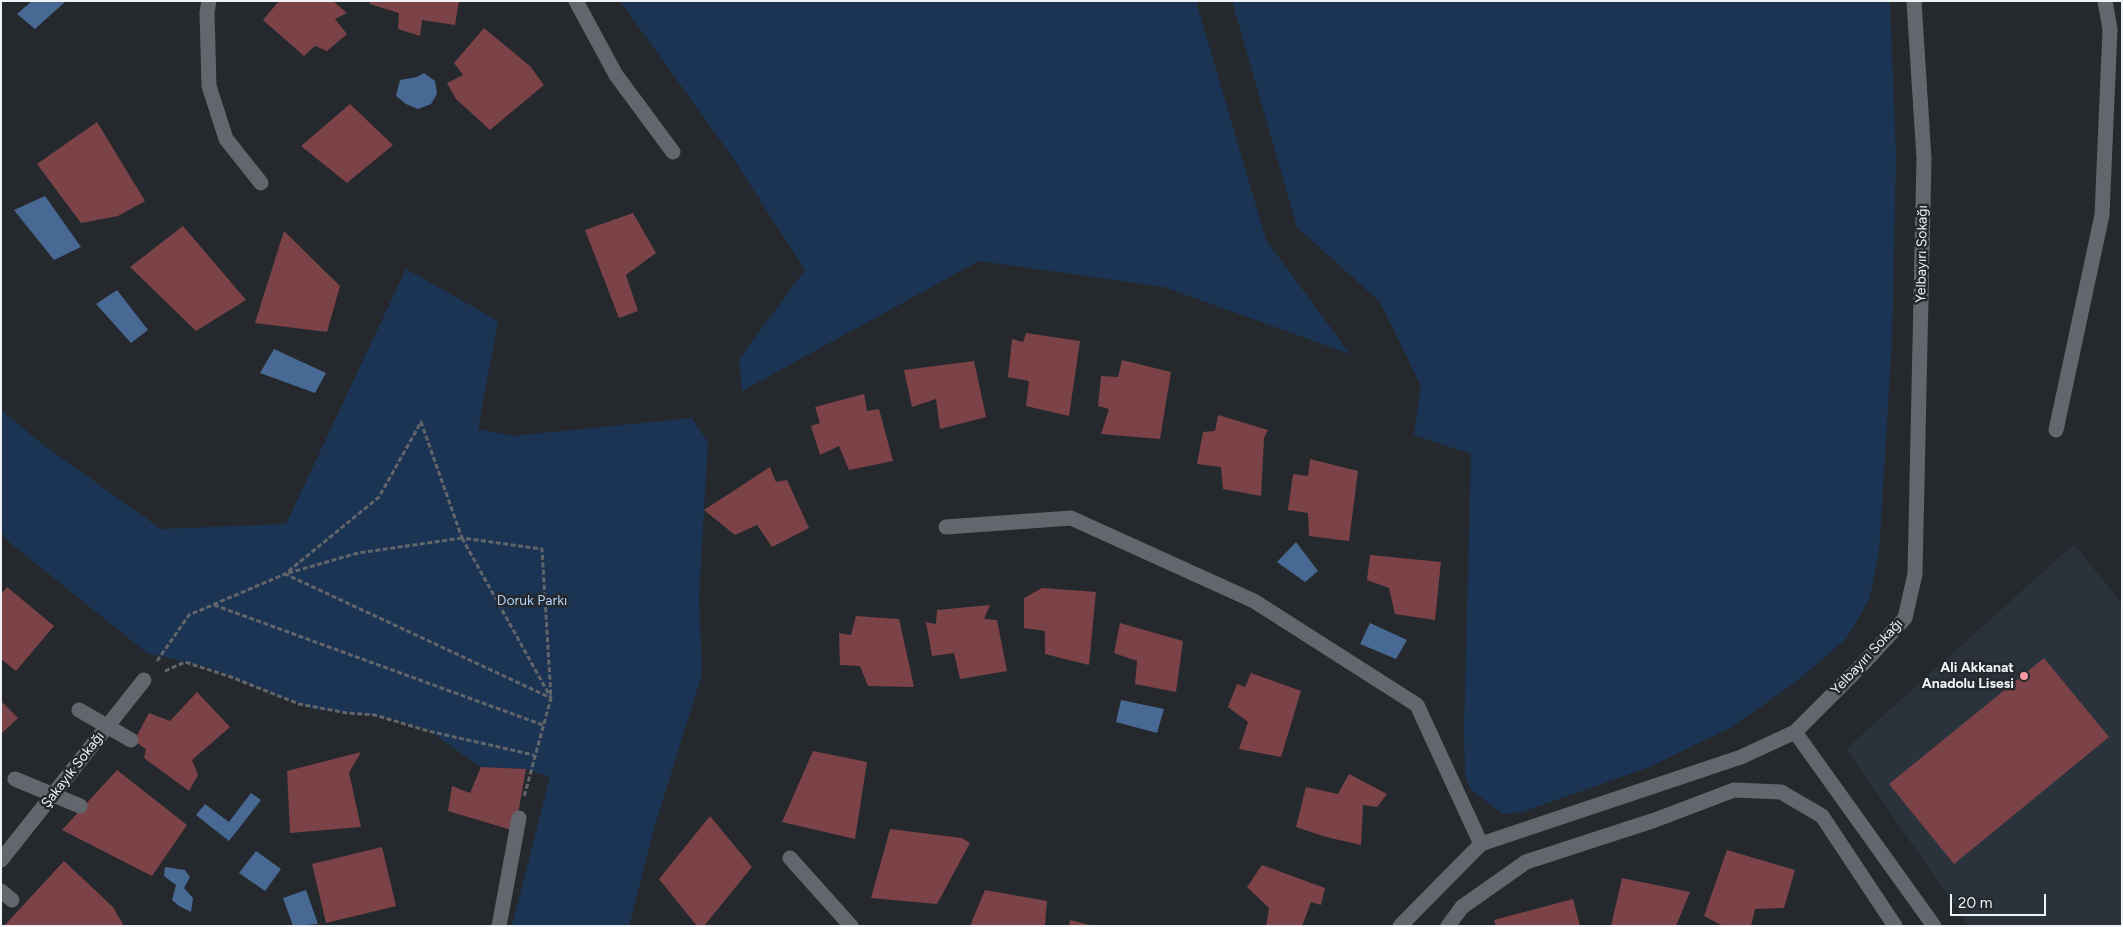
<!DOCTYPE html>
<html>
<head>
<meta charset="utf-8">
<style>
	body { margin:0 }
	#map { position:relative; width:2123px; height:927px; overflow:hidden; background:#25292e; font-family:Figtree,sans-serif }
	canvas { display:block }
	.frame { position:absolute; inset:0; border:2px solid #eef1f5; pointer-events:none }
	.scale { position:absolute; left:1950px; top:894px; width:96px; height:22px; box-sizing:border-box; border:2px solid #eef1f5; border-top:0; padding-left:6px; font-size:15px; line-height:18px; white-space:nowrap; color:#eef1f5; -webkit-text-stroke:4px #25292e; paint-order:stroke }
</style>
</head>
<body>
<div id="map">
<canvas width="2123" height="927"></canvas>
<div class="frame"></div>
<div class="scale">20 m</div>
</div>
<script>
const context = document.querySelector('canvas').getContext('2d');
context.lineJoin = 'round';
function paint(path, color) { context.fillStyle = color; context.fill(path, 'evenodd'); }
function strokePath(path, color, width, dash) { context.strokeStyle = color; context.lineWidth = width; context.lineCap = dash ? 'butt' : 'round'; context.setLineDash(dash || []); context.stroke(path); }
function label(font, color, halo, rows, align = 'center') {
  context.font = font + ' Figtree,sans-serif'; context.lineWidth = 5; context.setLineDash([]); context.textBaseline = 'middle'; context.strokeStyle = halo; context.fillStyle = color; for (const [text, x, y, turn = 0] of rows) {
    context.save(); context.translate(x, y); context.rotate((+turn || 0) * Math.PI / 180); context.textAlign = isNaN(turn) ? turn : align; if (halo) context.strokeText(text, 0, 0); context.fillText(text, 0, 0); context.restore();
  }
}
const built = new Path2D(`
	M2074 544 2122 604V926H1969L1846 749Z`);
const green = new Path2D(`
	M620 1H1196L1266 240 1350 354 1164 287 979 261 742 391 739 359 805 270 733 158Z
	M1232 1H1890L1896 156 1892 340 1879 553 1869 600 1846 639 1797 681 1732 727 1647 768 1522 812 1503 814 1471 790 1465 775 1464 730 1471 454 1414 435 1421 386 1380 302 1297 227Z
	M406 269 498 321 478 429 513 436 692 418 708 442 699 596 702 674 655 825 629 926H512L550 777 526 769 481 767 428 730 383 716 313 709 207 667 147 653 8 541 1 530V410L45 446 161 529 286 524Z`);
const water = new Path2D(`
	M32 1H66L35 29 17 14Z
	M424 73 435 81 437 94 431 104 418 109 406 104 396 96 400 80 417 77Z
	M45 196 81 247 54 260 14 210Z
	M117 290 148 330 131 343 96 304Z
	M274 349 326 373 315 393 260 373Z
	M1296 542 1318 571 1305 582 1277 562Z
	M1370 623 1407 640 1396 659 1360 644Z
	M1121 700 1164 709 1157 733 1116 722Z
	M251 793 261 800 229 841 196 815 205 804 229 822Z
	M256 851 281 869 265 891 239 873Z
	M165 867 185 870 190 877 184 888 193 898 191 912 179 906 172 900 176 885 164 876Z
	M306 890 318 924 293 926 283 898Z`);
const building = new Path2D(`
	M279 1H333L347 13 335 19 347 34 327 51 315 46 304 56 263 20Z
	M370 1H459L455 25 422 20 420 36 398 29 399 13 370 4Z
	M484 28 530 66 544 85 490 130 456 99 447 83 463 75 454 63Z
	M350 104 393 145 347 183 301 146Z
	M97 122 145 201 118 216 81 223 37 164Z
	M633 213 656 253 626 275 638 311 619 318 585 230Z
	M183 226 246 300 196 331 130 267Z
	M284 231 340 286 327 332 255 323Z
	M1026 333 1080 341 1069 416 1026 406 1029 381 1008 377 1012 339 1023 342Z
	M1122 360 1171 372 1160 439 1101 434 1109 409 1098 406 1101 376 1118 377Z
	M974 361 986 417 940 429 936 399 912 407 904 370Z
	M864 394 867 411 879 409 893 461 849 470 839 446 820 455 811 426 820 423 815 407Z
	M1218 415 1268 430 1264 438 1261 496 1223 489 1221 467 1197 464 1203 432 1215 431Z
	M1310 459 1358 471 1349 541 1309 536 1308 513 1288 510 1293 474 1308 476Z
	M770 467 776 482 787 480 809 528 772 547 757 525 735 535 704 510Z
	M1370 555 1441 562 1435 620 1395 614 1389 588 1367 580Z
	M7 587 54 626 16 671 1 659V594Z
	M1042 588 1096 592 1089 665 1045 654V631L1024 628V598Z
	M990 605 984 619 997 620 1007 671 960 679 954 653 932 656 926 622 936 624 937 610Z
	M856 616 899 619 914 687 868 686 860 666 840 665 839 633 851 635Z
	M1120 623 1183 641 1176 692 1135 684 1137 661 1114 653Z
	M2044 658 2109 737 1954 864 1889 784Z
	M1251 673 1301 691 1281 757 1239 749 1248 722 1228 707 1237 684 1245 687Z
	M197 692 230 727 192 760 198 775 189 791 144 758 146 749 134 741 149 713 170 721Z
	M1 701 18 718 1 734Z
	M813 751 867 762 855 839 782 822Z
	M361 752 349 773 361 827 290 833 287 771Z
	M481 767 526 769 515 831 448 811 452 786 470 793Z
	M117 770 187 825 152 876 62 830Z
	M1349 774 1387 794 1377 807 1363 805 1361 845 1326 837 1296 827 1306 787 1338 794Z
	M710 816 752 867 704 926H697L659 879Z
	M890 829 962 838 970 843 937 904 871 898Z
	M382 847 396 906 326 923 312 864Z
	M1727 850 1795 870 1784 908 1755 909 1751 926H1723L1704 916Z
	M64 861 113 907 124 926H4Z
	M1262 865 1325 888 1321 905 1311 902 1302 926H1266L1269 908 1247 887Z
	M1622 878 1690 892 1676 926H1611Z
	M985 890 1047 901 1045 926H970Z
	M1573 899 1580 926H1496L1494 920Z
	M1070 920 1090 925V926H1069Z`);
const path = new Path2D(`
	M462 538 551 698 285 574 358 553Z
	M214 605 543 725
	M157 661 189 615 285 574 379 497 421 422 462 538 542 549 551 698 524 797
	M165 671 185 662 231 677 299 704 347 713 375 715 428 731 534 755`);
const lane = new Path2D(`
	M2056 430 2102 215 2110 29 2105 1
	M946 527 1071 518 1254 601 1417 705 1481 844
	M1448 926 1462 907 1526 862 1655 820 1734 790 1781 792 1822 816 1895 926`);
const street = new Path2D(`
	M209 1 207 12 209 86 226 139 261 183
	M576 1 616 75 673 152
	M79 710 131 740
	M1795 732 1934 926
	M15 779 80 806
	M790 858 851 926
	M1 860 144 680
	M1 891 12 900
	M499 926 519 818
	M1400 926 1481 844 1741 757 1795 732 1861 666 1905 618 1915 574 1924 159 1914 1`);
const markers = [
	[2024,676,5,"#f49aa0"]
];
const streetNames = [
	["Yelbayırı Sokağı",1922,254,-89],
	["Yelbayırı Sokağı",1867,657,-47],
	["Şakayık Sokağı",73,770,-52]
];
const parkNames = [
	["Doruk Parkı",532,601]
];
const poiNames = [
	["Ali Akkanat",2014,668],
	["Anadolu Lisesi",2014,684]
];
paint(built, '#2a323c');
paint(green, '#1b3454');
paint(water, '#476993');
paint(building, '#7b4247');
strokePath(path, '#62666a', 3, [5, 2.5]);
strokePath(lane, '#63676d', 15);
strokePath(street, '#63676d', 15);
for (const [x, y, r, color] of markers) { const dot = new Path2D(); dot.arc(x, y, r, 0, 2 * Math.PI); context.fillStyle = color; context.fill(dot); strokePath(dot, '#25292e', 2); }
label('14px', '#eef1f5', '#25292e', streetNames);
label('14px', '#b1d1f8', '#25292e', parkNames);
label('bold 14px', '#eef1f5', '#25292e', poiNames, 'right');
</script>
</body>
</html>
